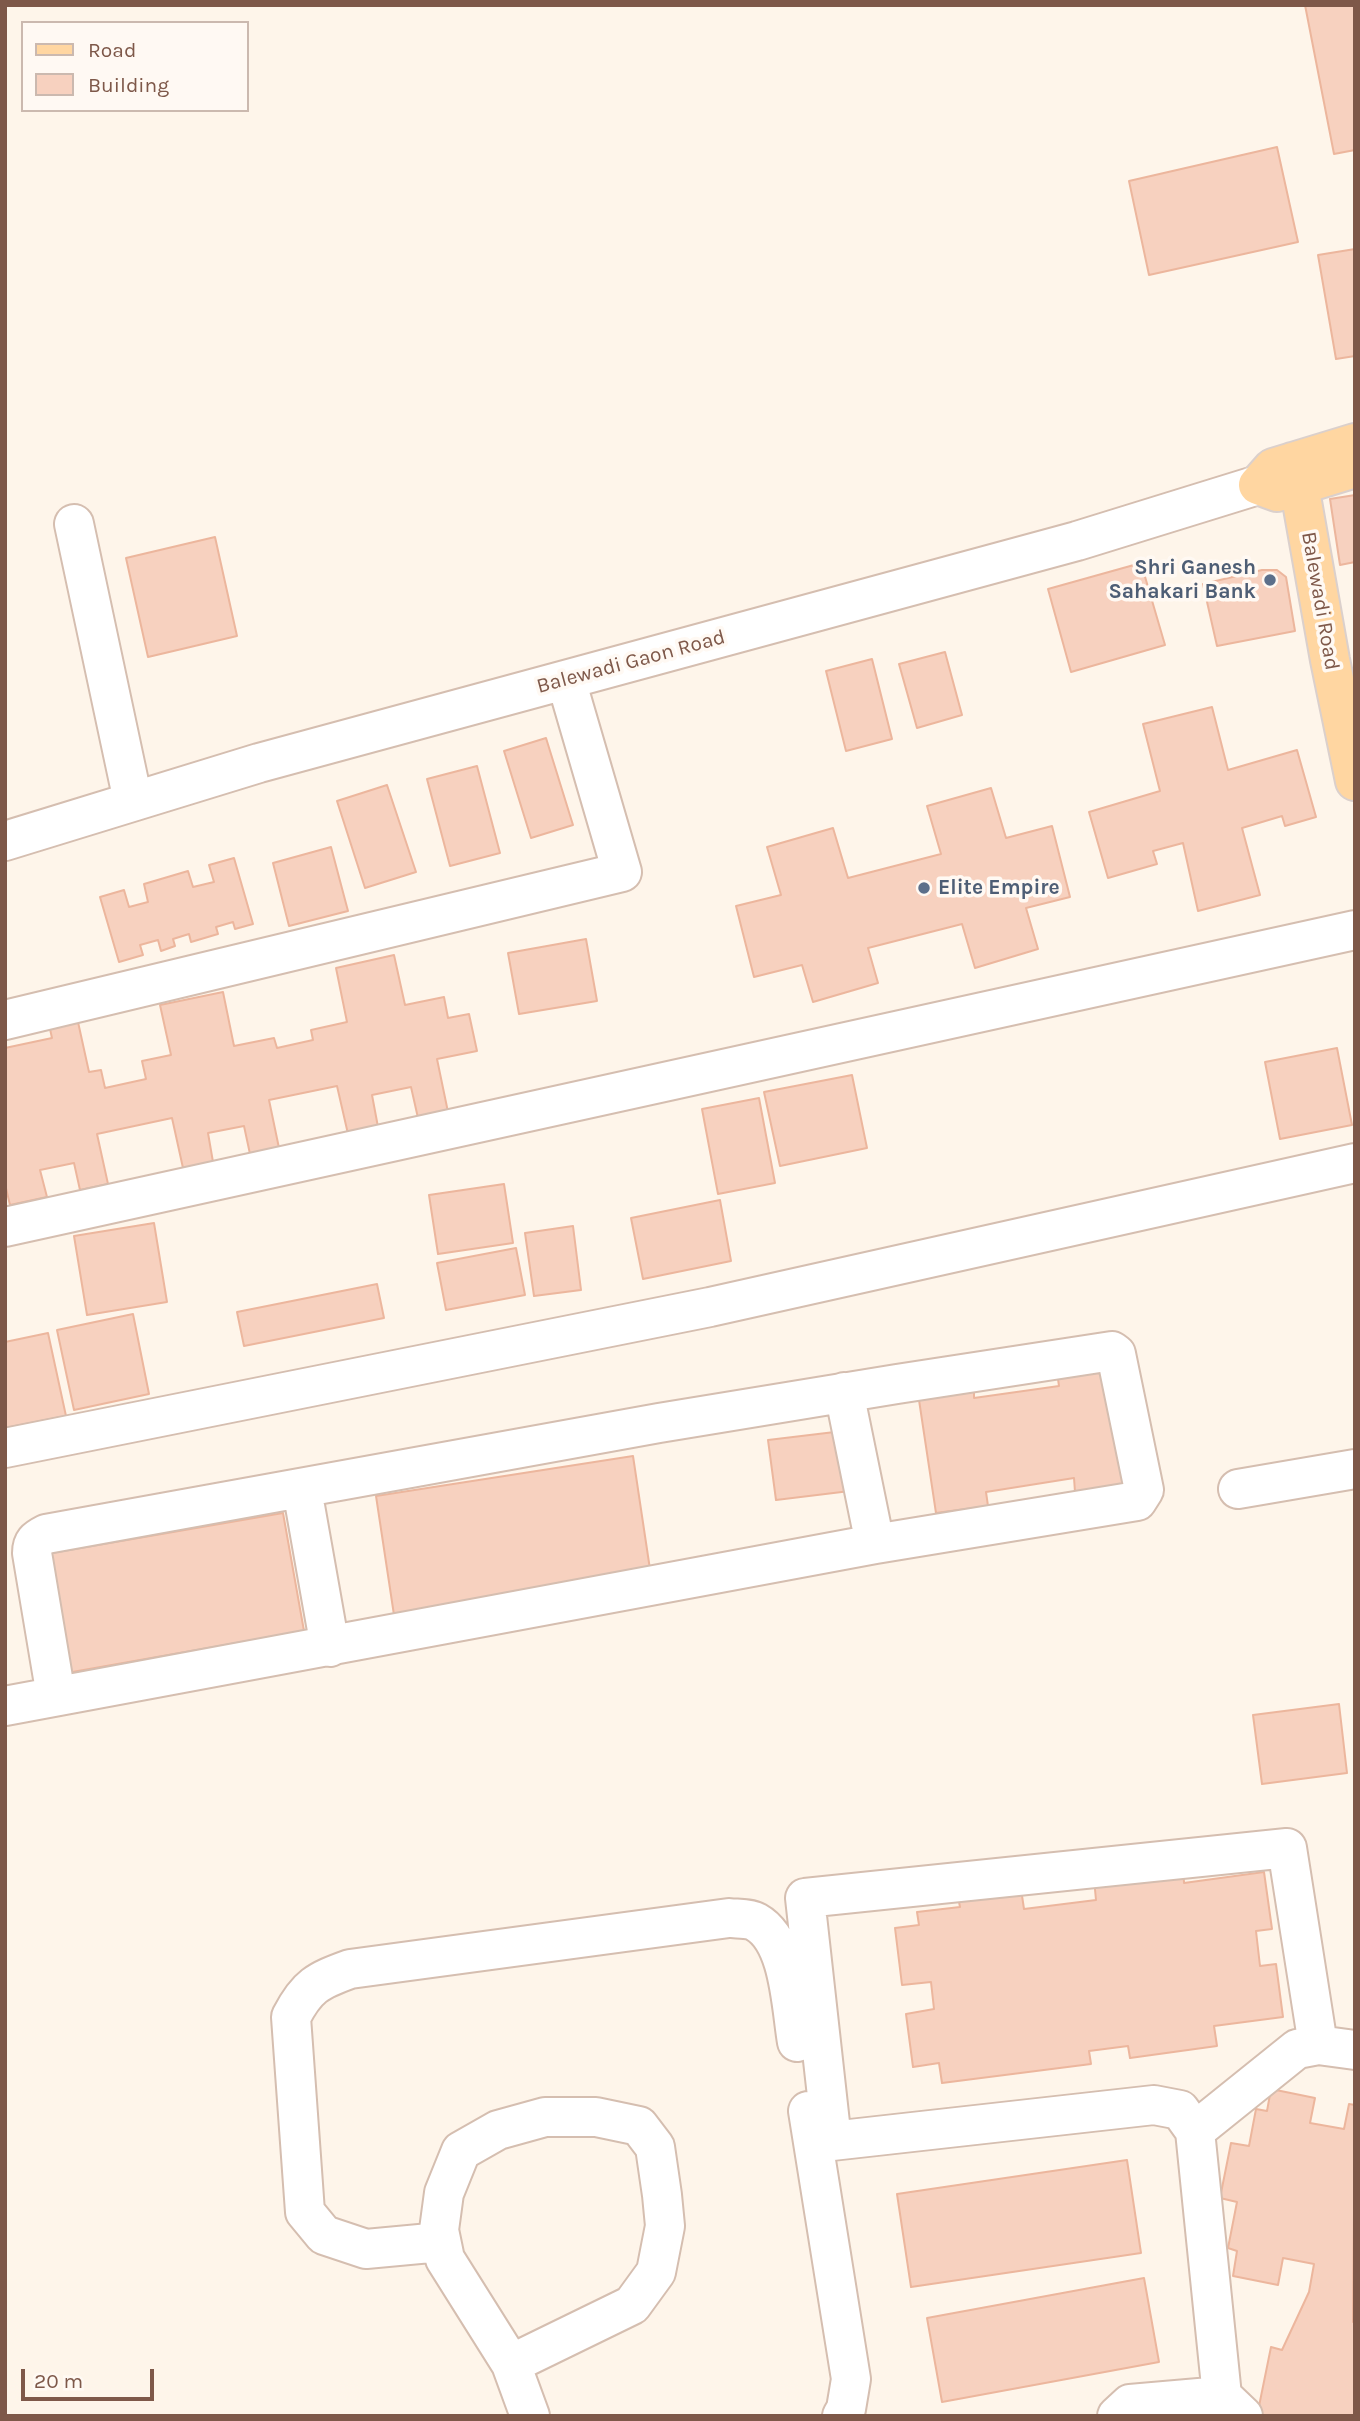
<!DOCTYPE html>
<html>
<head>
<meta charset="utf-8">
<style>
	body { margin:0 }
	#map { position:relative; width:1360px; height:2421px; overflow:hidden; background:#fef5ea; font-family:Karla,sans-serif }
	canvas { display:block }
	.frame { position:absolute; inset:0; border:7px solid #7e5849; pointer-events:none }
	.legend { position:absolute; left:21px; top:21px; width:228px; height:91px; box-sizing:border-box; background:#fff9f3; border:2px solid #cbb9af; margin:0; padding:9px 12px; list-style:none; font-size:21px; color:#7e5849 }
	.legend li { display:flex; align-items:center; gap:14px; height:35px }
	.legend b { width:35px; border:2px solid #cbb9af }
	.scale { position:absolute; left:21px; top:2369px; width:133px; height:32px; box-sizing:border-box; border:4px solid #7e5849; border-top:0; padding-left:9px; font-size:21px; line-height:24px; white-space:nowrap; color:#7e5849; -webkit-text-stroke:5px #fff9f3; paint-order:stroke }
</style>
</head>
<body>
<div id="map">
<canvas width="1360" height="2421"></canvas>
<div class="frame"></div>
<ul class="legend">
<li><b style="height:9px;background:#ffd6a1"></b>Road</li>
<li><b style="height:19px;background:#f7d1bf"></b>Building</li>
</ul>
<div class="scale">20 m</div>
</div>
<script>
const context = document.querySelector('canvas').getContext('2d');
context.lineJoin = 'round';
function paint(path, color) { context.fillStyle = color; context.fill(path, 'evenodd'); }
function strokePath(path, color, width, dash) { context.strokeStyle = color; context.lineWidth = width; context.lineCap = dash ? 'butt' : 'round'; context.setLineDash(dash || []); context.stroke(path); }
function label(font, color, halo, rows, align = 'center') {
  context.font = font + ' Karla,sans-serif'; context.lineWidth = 7; context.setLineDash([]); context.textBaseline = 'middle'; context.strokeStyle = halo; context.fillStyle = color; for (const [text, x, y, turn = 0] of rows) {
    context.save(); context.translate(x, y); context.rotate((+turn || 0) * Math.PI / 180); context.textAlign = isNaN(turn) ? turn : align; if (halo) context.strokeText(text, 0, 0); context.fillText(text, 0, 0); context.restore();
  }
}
const building = new Path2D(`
	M1305 5H1355V150L1334 154Z
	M1277 147 1298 242 1149 275 1129 181Z
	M1355 249V356L1336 359 1318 255Z
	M1355 495V562L1340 565 1330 499Z
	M215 537 237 636 148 657 126 558Z
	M1141 563 1165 645 1071 672 1048 589Z
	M1262 570H1277L1286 577 1295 631 1217 646 1203 584Z
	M945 652 962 715 917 728 899 664Z
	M872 659 892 739 846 751 826 671Z
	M1212 707 1228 770 1297 750 1316 817 1285 826 1282 816 1242 828 1260 895 1198 911 1183 843 1153 851 1157 864 1108 878 1089 812 1160 791 1143 724Z
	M546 738 573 825 531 838 504 751Z
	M477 766 500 853 450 866 427 779Z
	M387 785 416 872 365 888 337 801Z
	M991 788 1006 838 1052 826 1070 897 1026 908 1038 949 975 968 962 924 868 948 878 983 813 1002 802 965 754 977 736 906 781 895 767 847 833 828 848 878 941 854 927 806Z
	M331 847 348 911 289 926 273 863Z
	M234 858 253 924 235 929 233 922 216 927 218 934 191 942 189 934 173 939 175 946 161 951 158 940 140 945 143 955 119 962 100 897 124 890 129 907 148 902 144 884 188 871 193 887 214 882 209 865Z
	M586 939 597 1001 519 1014 508 953Z
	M394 955 405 1005 444 997 448 1018 469 1014 477 1051 437 1059 448 1112 418 1118 411 1087 372 1095 378 1127 348 1134 337 1086 269 1100 279 1148 250 1154 244 1126 208 1133 213 1162 183 1168 172 1118 97 1134 108 1184 80 1190 74 1163 40 1170 47 1197 10 1205 5 1184V1048L52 1038 50 1029 78 1022 89 1072 101 1070 105 1088 146 1079 142 1061 171 1055 160 1005 223 992 234 1046 274 1038 277 1048 313 1040 311 1030 347 1022 336 968Z
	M1337 1048 1352 1125 1280 1139 1265 1062Z
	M852 1075 867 1148 780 1166 764 1092Z
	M759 1098 775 1183 718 1194 702 1109Z
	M504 1184 513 1243 438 1254 429 1195Z
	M720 1200 731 1261 643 1279 631 1218Z
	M154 1223 167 1302 87 1315 74 1236Z
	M573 1226 581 1290 534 1296 525 1233Z
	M516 1248 525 1295 446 1310 437 1263Z
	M377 1284 384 1318 244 1346 237 1312Z
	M133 1314 149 1394 74 1410 57 1330Z
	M48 1333 66 1416 5 1428V1342Z
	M1109 1370 1126 1484 1075 1492 1074 1478 986 1492 988 1506 936 1513 919 1400 974 1391V1398L1059 1386 1058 1379Z
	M843 1431 850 1491 776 1500 768 1440Z
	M633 1456 651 1576 394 1615 376 1496Z
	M283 1513 304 1631 61 1674 40 1555Z
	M1339 1704 1347 1773 1262 1784 1253 1715Z
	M1183 1867 1184 1883 1264 1872 1272 1929 1256 1931 1260 1966 1276 1964 1283 2017 1214 2026 1217 2046 1130 2058 1128 2046 1089 2051 1091 2064 942 2083 939 2063 913 2067 906 2014 934 2009 931 1982 902 1985 895 1928 919 1925 917 1912 960 1907 958 1897 1021 1889 1024 1909 1096 1900 1094 1879Z
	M1271 2089 1315 2098 1310 2123 1344 2129 1349 2104 1355 2105 1353 2322H1355V2416H1257L1271 2347 1282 2350 1309 2292 1314 2264 1283 2258 1278 2285 1233 2276 1237 2251 1228 2248 1237 2202 1220 2198 1231 2143 1249 2146 1256 2109 1267 2111Z
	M1127 2160 1141 2253 911 2287 897 2194Z
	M1144 2278 1159 2362 942 2402 927 2318Z`);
const minor = new Path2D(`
	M74 524 133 801
	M5 841 259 763 1077 541 1258 485
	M5 1020 622 872 566 680
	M5 1227 1355 930
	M844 1392 875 1544
	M5 1448 710 1307 1355 1163
	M302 1489 330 1647
	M1238 1489 1355 1469
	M5 1706 875 1544 1137 1501 1144 1490 1116 1354 1112 1351 897 1384 659 1423 46 1534C36 1539 32 1542 32 1553L56 1696
	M808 2111 851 2379 846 2409 842 2416
	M1195 2131 1297 2049 1318 2045 1355 2050
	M441 2242 366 2249 324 2235 305 2212 291 2017C307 1986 317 1981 350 1969L729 1918C737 1919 749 1918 756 1922 790 1941 791 2007 797 2042
	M511 2364 632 2305 656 2272 665 2226 662 2195 655 2147 639 2126 596 2117H545L498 2130 461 2151 444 2193 439 2230 445 2259 511 2364 530 2416
	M1222 2396 1195 2131 1180 2110 1154 2105 832 2141 805 1898 1287 1848 1318 2045
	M1117 2416 1130 2404 1222 2396 1243 2416`);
const major = new Path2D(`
	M1355 443 1273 468 1258 485 1277 492 1355 468
	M1292 462 1299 485 1330 660 1355 781`);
const markers = [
	[1270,580,7,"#5c6f8a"],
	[924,888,7,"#5c6f8a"]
];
const serviceNames = [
	["Shri Ganesh",1256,568],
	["Sahakari Bank",1256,592],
	["Elite Empire",938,888,"left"]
];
const streetNames = [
	["Balewadi Road",1320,601,80],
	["Balewadi Gaon Road",631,662,-15]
];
paint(building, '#f7d1bf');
strokePath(building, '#ecb69d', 2);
strokePath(minor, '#d5beb0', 42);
strokePath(major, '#dbd0cc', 42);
strokePath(minor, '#fff', 38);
strokePath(major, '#ffd6a1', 38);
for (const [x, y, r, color] of markers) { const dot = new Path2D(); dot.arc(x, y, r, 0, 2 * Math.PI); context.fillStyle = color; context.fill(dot); strokePath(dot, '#fff9f3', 2.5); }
label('bold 21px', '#4e5e75', '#fff9f3', serviceNames, 'right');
label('21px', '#7e5849', '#fff9f3', streetNames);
</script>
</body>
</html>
